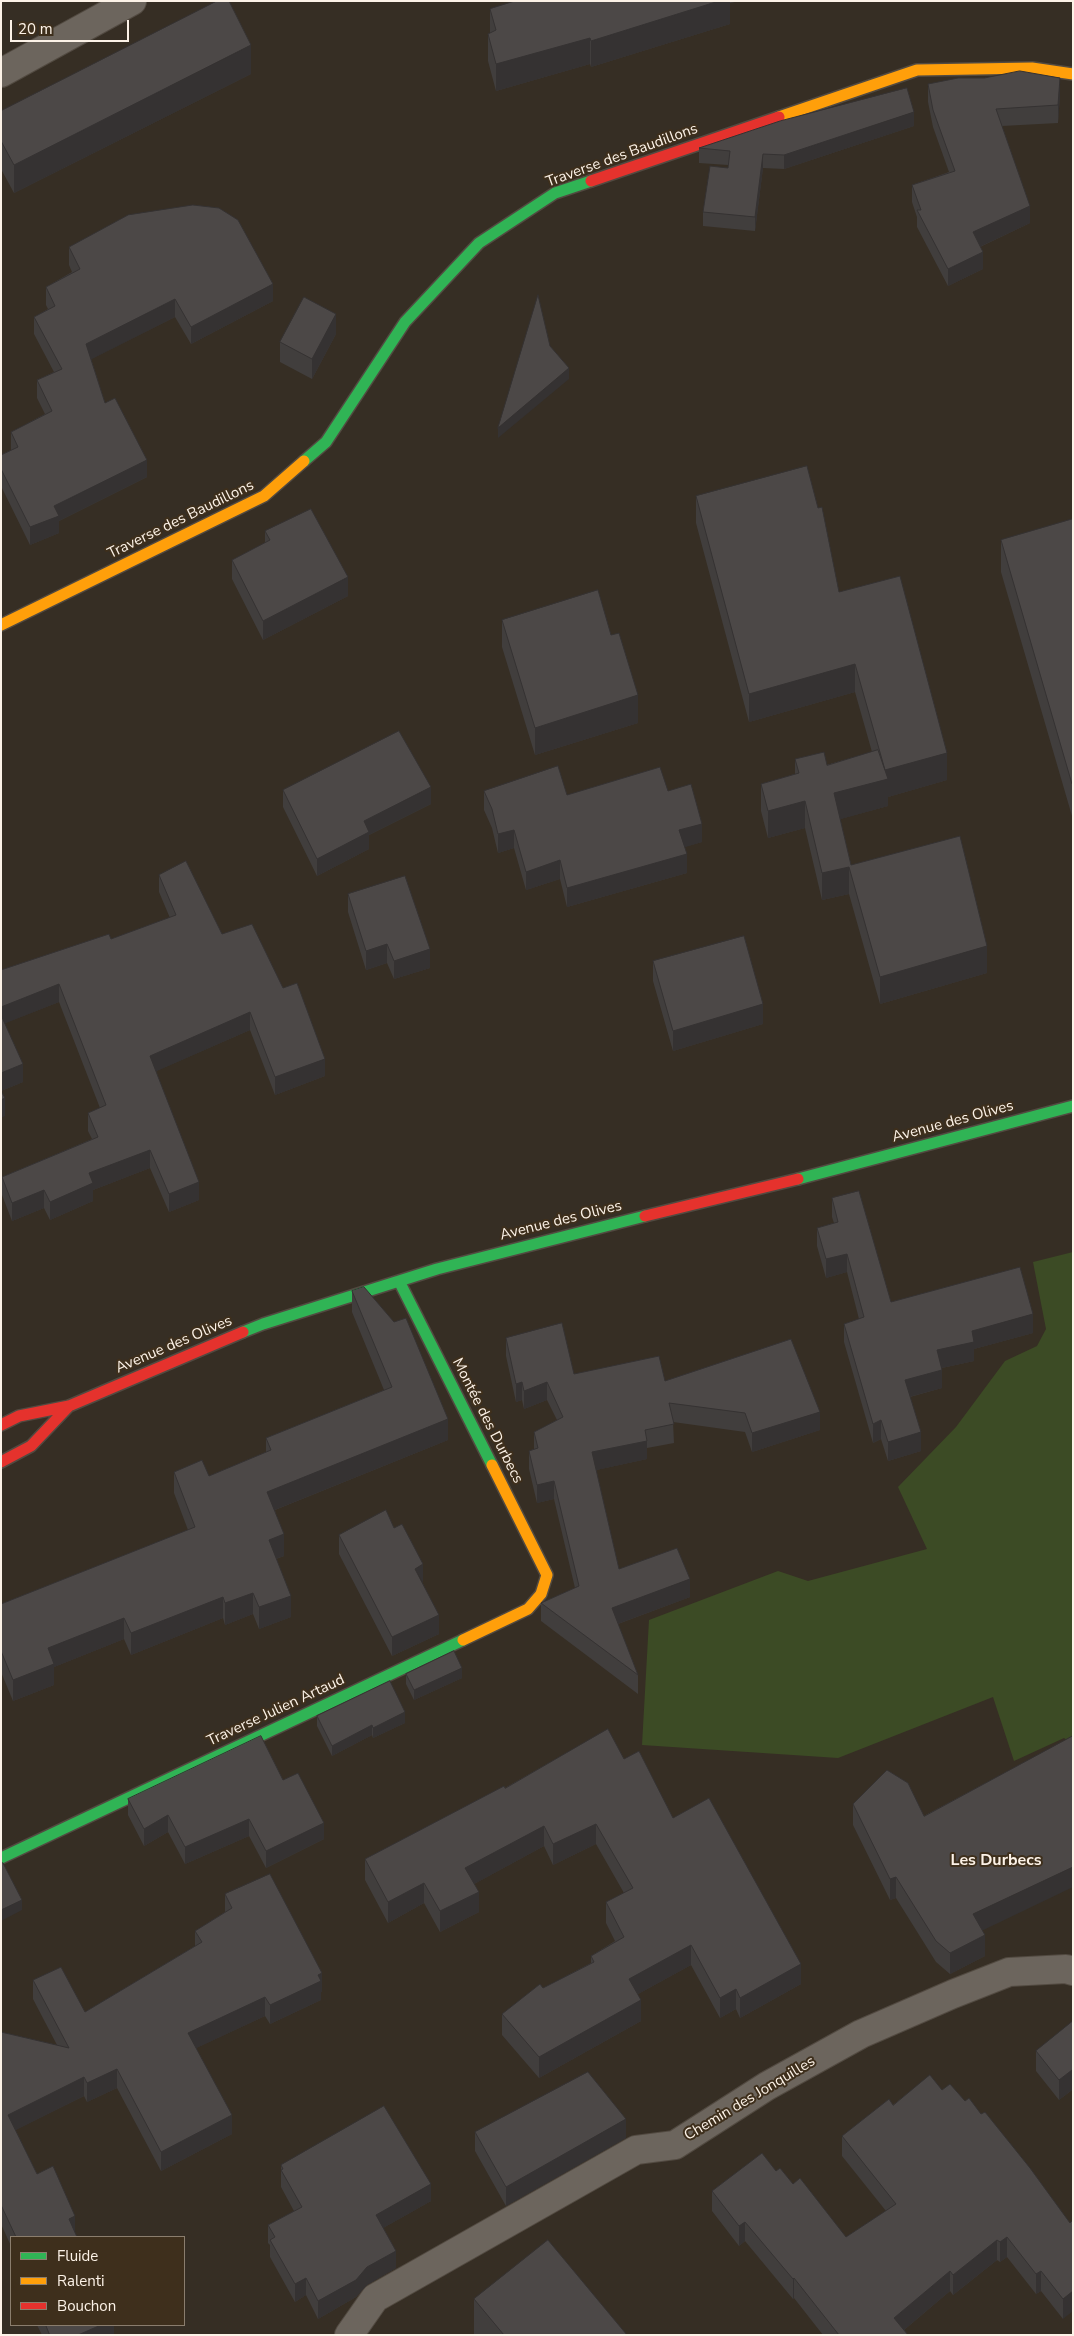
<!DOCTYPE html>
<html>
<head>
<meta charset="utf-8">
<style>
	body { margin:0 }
	#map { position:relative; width:1074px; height:2336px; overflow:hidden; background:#362e24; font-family:"Nunito Sans",sans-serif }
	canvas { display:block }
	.frame { position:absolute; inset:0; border:2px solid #fcf2e7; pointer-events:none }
	.legend { position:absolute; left:10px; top:2236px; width:175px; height:90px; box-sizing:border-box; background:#3e2f1c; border:1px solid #8a7d6d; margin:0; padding:6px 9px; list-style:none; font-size:15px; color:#fcf2e7 }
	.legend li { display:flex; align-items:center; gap:10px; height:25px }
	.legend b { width:25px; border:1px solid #8a7d6d }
	.scale { position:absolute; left:10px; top:20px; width:119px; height:22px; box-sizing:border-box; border:2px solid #fcf2e7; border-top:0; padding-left:6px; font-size:15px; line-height:18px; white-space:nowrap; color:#fcf2e7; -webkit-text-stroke:4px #3e2f1c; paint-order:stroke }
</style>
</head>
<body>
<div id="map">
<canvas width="1074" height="2336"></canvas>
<div class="frame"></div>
<ul class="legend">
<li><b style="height:6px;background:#30b455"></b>Fluide</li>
<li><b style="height:6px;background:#ff9f0a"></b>Ralenti</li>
<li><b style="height:6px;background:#e5322d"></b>Bouchon</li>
</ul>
<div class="scale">20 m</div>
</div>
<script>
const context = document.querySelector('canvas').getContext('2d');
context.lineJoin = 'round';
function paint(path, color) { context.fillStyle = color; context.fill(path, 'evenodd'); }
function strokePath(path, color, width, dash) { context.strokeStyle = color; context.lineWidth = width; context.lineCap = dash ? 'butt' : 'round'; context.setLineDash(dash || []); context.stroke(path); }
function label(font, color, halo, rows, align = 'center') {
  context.font = font + ' "Nunito Sans",sans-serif'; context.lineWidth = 4; context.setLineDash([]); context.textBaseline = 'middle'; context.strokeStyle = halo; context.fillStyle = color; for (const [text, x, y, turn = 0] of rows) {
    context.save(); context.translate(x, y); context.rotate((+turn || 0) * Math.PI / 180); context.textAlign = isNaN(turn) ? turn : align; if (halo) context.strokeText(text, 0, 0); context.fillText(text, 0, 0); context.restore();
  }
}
const green = new Path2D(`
	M1073 1252V1744L1064 1738 1014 1761 993 1697 838 1758 642 1745 649 1620 778 1571 808 1581 927 1549 898 1487 956 1427 1005 1361 1037 1346 1046 1329 1033 1262Z`);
const street = new Path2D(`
	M1 73 132 1
	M349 2335 375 2298 636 2150 675 2145 767 2086 861 2034 953 1994 1009 1972 1066 1969 1073 1971`);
const fast = new Path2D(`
	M304 461 326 442 405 322 479 243 555 193 591 181
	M798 1179 1073 1106
	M399 1281 492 1465
	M243 1332 263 1324 437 1269 645 1216
	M1 1858 463 1640`);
const slow = new Path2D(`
	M779 117 917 70 1032 68 1073 74
	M1 625 264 496 304 461
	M463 1640 528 1609 541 1594 547 1575 492 1465`);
const jam = new Path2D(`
	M591 181 779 117
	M645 1216 798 1179
	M1 1425 19 1416 69 1406 243 1332
	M1 1462 31 1446 69 1406`);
const wall = new Path2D(`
	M515 1H735V2L730 3V24L591 67 590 64 496 91 488 61V34L490 33V9Z
	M251 74 14 193 1 169V111Z
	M928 84 1060 95 1058 123 1002 126 1030 223 980 247 983 269 948 286 917 227V217L912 202V185L949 172 933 127 928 102Z
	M914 126 784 169 763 168 755 231 703 226V212L728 168V165L699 163V148Z
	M69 247 273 301 191 344 175 317 91 359 105 403 147 477 59 521V533L30 545 1 486V455L11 450V432L45 414 37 398V380L54 372 34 334V317L48 309 46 305V287L72 272 69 265Z
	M336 334 312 379 280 362V342Z
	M696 496 839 592 947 780 888 797V806L840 819 851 865 987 973 880 1004 849 894 822 900 805 828 768 838 761 811V784L795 774V759L827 765 872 752 855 692 749 722 696 523Z
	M1073 519 1072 816 1001 572V540Z
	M265 531 348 596 263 640 232 579V560L265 543Z
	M502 620 611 635 638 723 535 755 502 647Z
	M283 790 431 804 369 835V849L317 876 283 807Z
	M484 791 567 795 668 791 702 842 684 847 687 873 567 907 560 879 526 890 514 848 498 853 492 828 484 810Z
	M159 875 222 934 325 1076 275 1095 250 1030 156 1071 199 1200 169 1212 150 1168 93 1190V1201L50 1220 44 1208 12 1221 2 1195V1177L92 1139 88 1131V1113L100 1108 59 1002 5 1023 23 1082 1 1091V970L111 939 170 918 159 892Z
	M348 894 430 968 394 979 387 963 366 970 348 912Z
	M653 961 763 1024 673 1051 653 981Z
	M832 1198 891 1302 1033 1333 974 1349V1361L942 1368V1388L910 1397 921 1451 888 1461 881 1439 873 1443 844 1342V1324L859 1319 847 1272 826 1278 817 1246V1228L834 1223 832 1217Z
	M352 1291 448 1440 275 1510 284 1556 276 1559 291 1617 259 1629 253 1614 225 1625 223 1618 131 1655 124 1639 54 1667V1685L13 1701 1 1672V1604L188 1530 174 1493V1472L209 1476 266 1452V1438L384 1390 352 1312Z
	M506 1338 574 1374 665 1381 820 1430 752 1452 745 1432 673 1422 674 1443 647 1448V1459L596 1470 619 1569 690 1597 618 1624 638 1675V1694L541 1621V1603L575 1588 554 1499 537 1503 529 1469V1451L534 1449V1432L557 1420 547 1400 524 1409 522 1400 516 1402 506 1356Z
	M339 1535 423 1584 439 1634 392 1656 339 1554Z
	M406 1674 462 1678 414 1700 406 1684Z
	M317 1716 405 1723 373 1738 372 1735 332 1756 317 1726Z
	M624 1759 673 1818 801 1984 740 2018 736 2009 720 2018 691 1965 638 1994 641 2021 539 2078 502 2035V2014L543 1988 591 1963V1956L615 1941 606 1923V1902L624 1893 596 1844 553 1865 544 1846 474 1884 479 1912 440 1932 424 1903 388 1923 365 1880V1859L505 1788Z
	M283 1780 324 1839 266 1868 249 1836 185 1864 168 1832 144 1846 128 1815V1799Z
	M853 1804 924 1816 982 1930 985 1956 950 1974 936 1962 896 1898 890 1900 853 1825Z
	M225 1894 322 1992H321V2000L270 2024 265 2016 196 2048 232 2134 161 2171 117 2088 87 2102 84 2096 15 2130 37 2174 75 2233 77 2237H11V2246L1 2224V2032L57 2045 33 1999V1980L85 2012 195 1946V1931L225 1912Z
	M1073 2021V2091L1072 2090 1059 2100 1036 2071V2051Z
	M942 2090 965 2101 981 2114 1070 2223 1063 2319 1041 2291 1036 2294 1007 2257 1000 2262 997 2260 953 2295 950 2291 904 2330 908 2335H823L794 2298 793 2299 745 2241 739 2246 712 2211V2191L776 2171 793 2184 846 2237 886 2211 842 2156V2136L893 2105Z
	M475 2132 626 2138 506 2206 475 2151Z
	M281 2165 431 2201 383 2228 396 2268 367 2285 356 2297 318 2319 306 2295 295 2302 270 2257V2245L268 2243V2225L294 2211 281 2187Z
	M474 2299 627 2335H474Z
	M37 2325H114V2335H42Z`);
const shadedWall = new Path2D(`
	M719 1H730V24L591 67V41Z
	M590 38V64L496 91V64Z
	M251 45V74L14 193V165Z
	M1060 78V95L1058 123V105Z
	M914 112V126L784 169V155Z
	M763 154V168L755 231V217Z
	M1030 206V223L973 250V232Z
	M983 252V269L948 286V269Z
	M273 284V301L191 344V327Z
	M175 299V317L86 362V344Z
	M336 314V334L312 379V359Z
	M569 368V379L498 438V428Z
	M147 460V477L59 521V533L30 545V527L54 506Z
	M348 577V596L263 640V621Z
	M855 664V692L749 722V694Z
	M638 695V723L535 755V728Z
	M947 753V780L888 797V806L834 821V793L885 770Z
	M1072 784H1073L1072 816Z
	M431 787V804L369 835V849L317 876V859L364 821Z
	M805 801V828L768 838V811Z
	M702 824V842L679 849V830Z
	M514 830V848L498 853V834Z
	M687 854V873L567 907V888Z
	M560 860V879L526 890V872Z
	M849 867V894L822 900V873Z
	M387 944V963L366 970V951Z
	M987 946V973L880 1004V977Z
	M430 949V968L394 979V961Z
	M59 984V1002L1 1025V1007Z
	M763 1004V1024L673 1051V1031Z
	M250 1012V1030L150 1074V1056Z
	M325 1059V1076L275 1095V1077Z
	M23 1064V1082L1 1091V1073Z
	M5 1098V1116L1 1118V1100Z
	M150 1150V1168L93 1190V1201L50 1220V1202L89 1173Z
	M199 1182V1200L169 1212V1194Z
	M44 1190V1208L12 1221V1203Z
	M847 1254V1272L826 1278V1259Z
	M1033 1314V1333L974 1349V1361L937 1369V1350L972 1331Z
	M942 1370V1388L905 1398V1380Z
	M522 1382V1400L516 1402V1384Z
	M547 1382V1400L524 1409V1391Z
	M820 1412V1430L752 1452V1433Z
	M448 1419V1440L267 1513V1492Z
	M881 1420V1439L873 1443V1424Z
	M921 1432V1451L888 1461V1442Z
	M647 1441V1459L592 1471V1452Z
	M554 1481V1499L537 1503V1485Z
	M284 1534V1556L269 1561V1540Z
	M423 1564V1583L415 1569Z
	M690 1579V1597L612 1626V1608Z
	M253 1593V1614L225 1625V1603Z
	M291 1596V1617L259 1629V1607Z
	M223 1597V1618L131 1655V1633Z
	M439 1615V1634L392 1656V1637Z
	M124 1618V1639L54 1667V1685L13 1701V1680L48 1648Z
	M462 1668V1678L414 1700V1690Z
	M405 1712V1723L373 1738V1728Z
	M372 1725V1735L332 1756V1746Z
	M168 1815V1832L144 1846V1829Z
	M249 1819V1836L185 1864V1847Z
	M324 1823V1839L266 1868V1851Z
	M596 1824V1844L553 1865V1844Z
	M544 1826V1846L465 1889V1868Z
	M1073 1867V1887L973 1935V1914Z
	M896 1877V1898L890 1900V1879Z
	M424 1883V1903L388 1923V1902Z
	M479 1892V1912L440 1932V1911Z
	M22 1900V1910L1 1921V1910Z
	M985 1935V1956L950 1974V1953Z
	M691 1945V1965L629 1999V1979Z
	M801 1964V1984L740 2018V1998Z
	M322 1973V1992H321V2000L270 2024V2005Z
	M736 1989V2009L720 2018V1998Z
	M265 1997V2016L188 2052V2033Z
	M641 2000V2021L539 2078V2057Z
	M117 2069V2088L87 2102V2083Z
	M1072 2070V2090L1059 2100V2080Z
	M84 2077V2096L8 2134V2115Z
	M232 2115V2134L161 2171V2152Z
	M626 2119V2138L506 2206V2187Z
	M431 2184V2201L376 2232V2215Z
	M75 2216V2235L69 2219Z
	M745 2222V2241L739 2246V2226Z
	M1007 2237V2257L1000 2262V2242Z
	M997 2240V2260L953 2295V2275Z
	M396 2251V2268L367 2285 356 2297 318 2319V2301L367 2267Z
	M950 2271V2291L898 2335 894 2318Z
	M1041 2271V2291L1036 2294V2274Z
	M306 2278V2295L295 2302V2284Z
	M794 2278V2298L793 2299V2279Z
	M1073 2291V2311L1063 2319V2299Z
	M101 2325H114V2335H78Z`);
const building = new Path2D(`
	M217 1H229L251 45 14 165 1 141V111Z
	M515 1H719L591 41 590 38 496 64 488 34 496 30 490 9Z
	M1020 71 1060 78 1058 105 996 109 1030 206 973 232 983 252 948 269 917 210H921L912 185 955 171 933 110 928 84 958 78H984Z
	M907 88 914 112 784 155 763 154 755 217 703 212 710 166 728 168 730 151 699 148 780 121Z
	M193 205 219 208 238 220 273 284 191 327 175 299 86 344 105 403 115 398 147 460 54 506 59 516 30 527 1 469V455L18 447 11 432 52 411 37 380 62 369 34 317 55 306 46 287 80 269 69 247 128 215Z
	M538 295 550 346 569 368 498 428Z
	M304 297 336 314 312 359 280 342Z
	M807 466 818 508 822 507 839 592 900 576 947 753 885 770 855 664 749 694 696 496Z
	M311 509 348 577 263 621 232 560 270 540 265 531Z
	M1073 519V784H1072L1001 540Z
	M598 590 611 635 619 633 638 695 535 728 502 620Z
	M399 731 431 787 364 821 369 832 317 859 283 790Z
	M878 750 888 779 834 793 851 865 960 836 987 946 880 977 849 867 822 873 805 801 768 811 761 784 799 773 795 759 824 752 827 765Z
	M558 766 567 795 660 767 668 791 691 784 702 824 679 830 687 854 567 888 560 860 526 872 514 830 498 834 492 809 484 791Z
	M186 861 222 934 252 924 283 988 297 983 325 1059 275 1077 250 1012 150 1056 199 1182 169 1194 150 1150 89 1173 93 1183 50 1202 44 1190 12 1203 2 1177 98 1137 88 1113 106 1105 59 984 1 1007V970L109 934 111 939 176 915 159 875Z
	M405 876 430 949 394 961 387 944 366 951 348 894Z
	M744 936 763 1004 673 1031 653 961Z
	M1 1015 23 1064 1 1073Z
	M1 1091 5 1098 1 1100Z
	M859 1191 891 1302 1020 1267 1033 1314 972 1331 974 1342 937 1350 942 1370 905 1380 921 1432 888 1442 881 1420 873 1424 844 1324 864 1317 847 1254 826 1259 817 1228 838 1222 832 1198Z
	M364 1287 394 1322 406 1318 448 1419 267 1492 284 1534 269 1540 291 1596 259 1607 253 1593 225 1603 223 1597 131 1633 124 1618 48 1648 54 1664 13 1680 1 1651V1604L195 1527 174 1472 202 1460 209 1476 271 1450 266 1438 392 1387 352 1291Z
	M562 1323 574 1374 659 1356 665 1381 791 1339 820 1412 752 1433 745 1413 669 1403 674 1424 645 1430 647 1441 592 1452 619 1569 677 1548 690 1579 612 1608 638 1675 541 1603 579 1586 554 1481 537 1485 529 1451 538 1448 534 1432 563 1417 547 1382 524 1391 522 1382 516 1384 506 1338Z
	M386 1510 394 1528 402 1524 423 1564 415 1569 439 1615 392 1637 339 1535Z
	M454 1651 462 1668 414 1690 406 1674Z
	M390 1681 405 1712 373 1728 372 1725 332 1746 317 1716Z
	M608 1729 624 1759 639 1751 673 1818 709 1798 801 1964 740 1998 736 1989 720 1998 691 1945 629 1979 641 2000 539 2057 502 2014 540 1984 543 1988 594 1962 591 1956 624 1937 606 1902 633 1888 596 1824 553 1844 544 1826 465 1868 479 1892 440 1911 424 1883 388 1902 365 1859 504 1786 505 1788Z
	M261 1736 283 1780 298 1773 324 1823 266 1851 249 1819 185 1847 168 1815 144 1829 128 1799Z
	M1073 1736V1867L973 1914 985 1935 950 1953 936 1941 896 1877 890 1879 853 1804 887 1770 908 1783 924 1816Z
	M3 1863 22 1900 1 1910V1864Z
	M270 1874 322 1973 318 1975 321 1981 270 2005 265 1997 188 2033 232 2115 161 2152 117 2069 87 2083 84 2077 8 2115 37 2174 53 2166 75 2216 69 2219 77 2237H16L1 2205V2032L69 2048 33 1980 61 1967 85 2012 202 1942 195 1931 232 1908 225 1894Z
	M1073 2021V2071L1072 2070 1059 2080 1036 2051Z
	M588 2072 626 2119 506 2187 475 2132Z
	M930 2075 942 2090 950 2084 965 2101 969 2098 981 2114 985 2112 1030 2168 1070 2223 1073 2220V2291L1063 2299 1041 2271 1036 2274 1007 2237 1000 2242 997 2240 953 2275 950 2271 894 2318 908 2335H839L794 2278 793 2279 745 2222 739 2226 712 2191 762 2153 776 2171 780 2168 793 2184 800 2178 846 2237 896 2204 842 2136 889 2099 893 2105Z
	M384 2106 431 2184 376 2215 396 2251 367 2267 356 2280 318 2301 306 2278 295 2284 270 2240 275 2237 268 2225 302 2207 281 2170 283 2169 281 2165Z
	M548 2240 627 2335H504L474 2299Z
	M46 2325H101L78 2335H50Z`);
const streetNames = [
	["Traverse des Baudillons",622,156,-20],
	["Traverse des Baudillons",181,520,-26],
	["Avenue des Olives",953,1122,-15],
	["Avenue des Olives",561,1221,-14],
	["Avenue des Olives",174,1345,-23],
	["Montée des Durbecs",487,1421,63],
	["Traverse Julien Artaud",276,1711,-25],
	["Chemin des Jonquilles",750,2099,-31]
];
const neighbourhoodNames = [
	["Les Durbecs",996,1861]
];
paint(green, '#3c4b25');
strokePath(street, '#524a41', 30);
strokePath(fast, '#524a41', 14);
strokePath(slow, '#524a41', 14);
strokePath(jam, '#524a41', 14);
strokePath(street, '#6c655d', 28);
strokePath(fast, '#30b455', 11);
strokePath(slow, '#ff9f0a', 11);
strokePath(jam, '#e5322d', 11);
paint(wall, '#413e3d');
paint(shadedWall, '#353232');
paint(building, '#4c4847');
strokePath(building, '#353232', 1);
label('15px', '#fcf2e7', '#3e2f1c', streetNames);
label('bold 16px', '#fcf2e7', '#3e2f1c', neighbourhoodNames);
</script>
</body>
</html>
